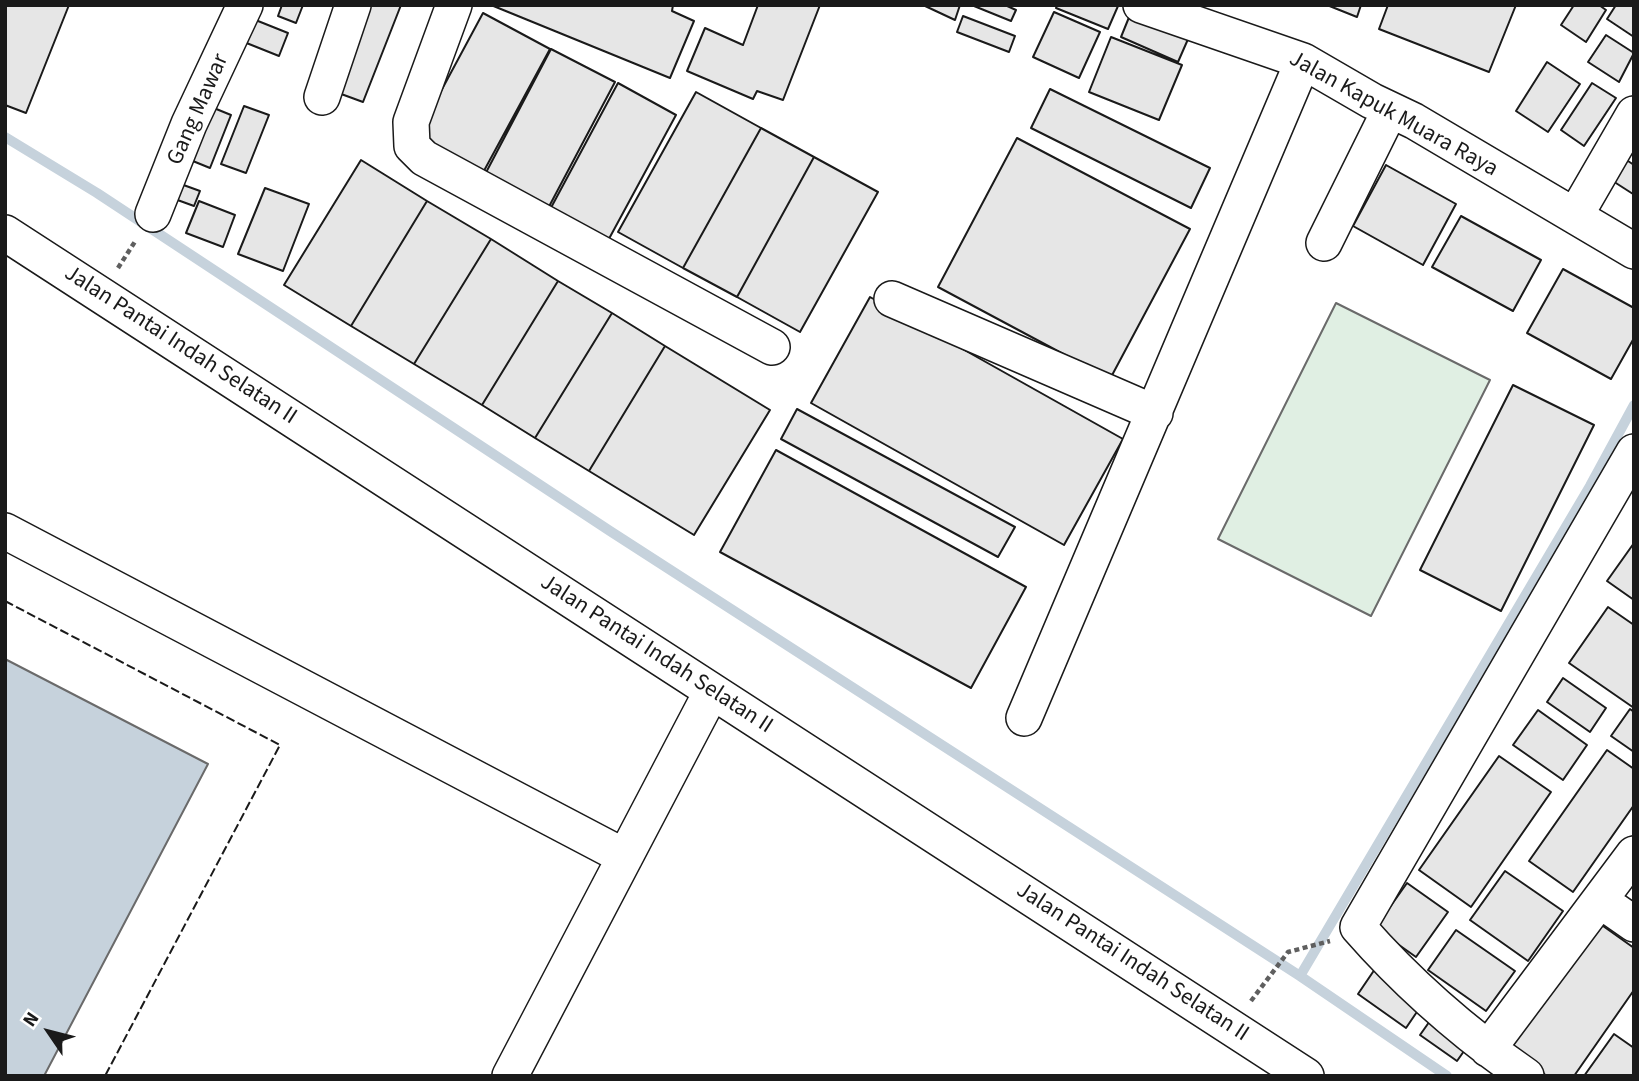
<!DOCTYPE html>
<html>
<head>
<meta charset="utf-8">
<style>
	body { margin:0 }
	#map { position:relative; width:1639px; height:1081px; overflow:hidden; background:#fff; font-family:"Source Sans 3",sans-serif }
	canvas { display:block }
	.frame { position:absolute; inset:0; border:7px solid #1a1a1a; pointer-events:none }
	.north { position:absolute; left:14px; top:997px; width:70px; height:70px; -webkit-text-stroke:5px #fff; paint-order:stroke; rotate:305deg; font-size:19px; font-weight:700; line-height:28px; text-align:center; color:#1a1a1a }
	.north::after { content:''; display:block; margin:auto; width:24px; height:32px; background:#1a1a1a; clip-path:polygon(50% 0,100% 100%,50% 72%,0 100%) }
</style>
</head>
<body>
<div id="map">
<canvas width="1639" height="1081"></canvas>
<div class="frame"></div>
<div class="north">N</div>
</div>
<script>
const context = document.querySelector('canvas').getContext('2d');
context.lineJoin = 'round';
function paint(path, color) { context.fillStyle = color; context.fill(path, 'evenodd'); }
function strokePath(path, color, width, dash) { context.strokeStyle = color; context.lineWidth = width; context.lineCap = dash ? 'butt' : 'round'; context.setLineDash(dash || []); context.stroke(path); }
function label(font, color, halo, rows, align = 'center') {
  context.font = font + ' "Source Sans 3",sans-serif'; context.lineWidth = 5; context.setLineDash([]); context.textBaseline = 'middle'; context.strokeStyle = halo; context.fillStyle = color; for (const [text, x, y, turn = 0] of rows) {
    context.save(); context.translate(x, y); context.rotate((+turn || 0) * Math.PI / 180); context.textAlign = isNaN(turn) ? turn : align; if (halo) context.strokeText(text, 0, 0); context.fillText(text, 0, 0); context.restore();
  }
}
const green = new Path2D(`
	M1336 303 1490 380 1371 616 1218 539Z`);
const water = new Path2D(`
	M5 659 208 764 44 1076H5Z`);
const stream = new Path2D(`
	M5 137 97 193 610 531 1300 976
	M1447 1076 1300 976 1590 486 1634 405`);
const building = new Path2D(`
	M5 5H69L26 113 5 105Z
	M282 5H303L296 23 278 16Z
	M367 5H401L363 102 333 91Z
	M491 5H673L672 11 694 21 670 78Z
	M758 5H820L783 100 757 91 753 99 687 71 705 28 743 45Z
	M923 5H960L955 20Z
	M1005 5 1016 10 1011 21 974 6Z
	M1057 5H1115L1118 6 1108 29 1056 8Z
	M1134 5 1192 30 1178 62 1121 37Z
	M1327 5H1361L1357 17Z
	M1388 5H1516L1489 72 1379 29Z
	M1574 5H1599L1606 10 1586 42 1561 25Z
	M1616 5H1634V37L1607 19Z
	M1054 12 1100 32 1079 78 1033 57Z
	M483 13 550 49 479 180 412 145Z
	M243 15 288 33 279 56 234 38Z
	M963 16 1015 36 1009 52 957 32Z
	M1606 35 1634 53 1619 82 1588 62Z
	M1111 37 1182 65 1159 120 1089 92Z
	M551 49 615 82 544 216 481 182Z
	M1547 62 1580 84 1548 132 1516 111Z
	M618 83 676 115 604 248 546 217Z
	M1592 83 1616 98 1584 146 1561 130Z
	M1050 89 1210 168 1191 208 1031 128Z
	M696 92 761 128 683 268 618 232Z
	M204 104 231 115 210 168 183 157Z
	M244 106 269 115 246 173 221 164Z
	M761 128 814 157 737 297 683 268Z
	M1017 138 1190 229 1110 379 938 287Z
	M1619 155 1634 165 1633 194 1605 176Z
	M814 157 878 192 800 332 737 297Z
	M361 160 427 201 351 326 284 285Z
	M1386 165 1456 204 1423 265 1353 226Z
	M178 183 200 191 194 206 172 198Z
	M265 188 309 204 283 271 238 254Z
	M199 201 235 215 223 247 186 233Z
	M427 201 491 239 414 364 351 326Z
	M1461 216 1541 260 1513 311 1432 267Z
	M491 239 558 281 482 405 414 364Z
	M1563 269 1634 308V338L1611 379 1527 333Z
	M558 281 612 313 535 438 482 405Z
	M870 297 1123 439 1064 545 811 403Z
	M612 313 665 346 589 471 535 438Z
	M665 346 770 410 694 535 589 471Z
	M1513 385 1594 425 1501 611 1420 570Z
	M797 409 1015 527 998 557 781 439Z
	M776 450 1026 587 971 688 720 552Z
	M1634 543V600L1607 581Z
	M1608 607 1634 625V708L1569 663Z
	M1563 678 1606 708 1590 732 1547 702Z
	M1630 709 1634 712V752L1611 736Z
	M1538 710 1587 745 1563 780 1513 745Z
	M1607 750 1634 769V805L1573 892 1529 861Z
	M1499 756 1551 792 1471 907 1419 870Z
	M1505 871 1563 911 1528 961 1470 920Z
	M1407 883 1448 912 1416 957 1375 928Z
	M1596 921 1634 948V990L1574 1076H1547L1507 1048Z
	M1456 930 1515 971 1486 1011 1428 970Z
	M1377 966 1425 1000 1406 1028 1358 994Z
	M1432 1018 1469 1044 1457 1061 1420 1035Z
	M1614 1034 1634 1048V1076H1584Z`);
const path = new Path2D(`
	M118 268 136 240
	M1251 1001 1288 952 1330 941`);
const minor = new Path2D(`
	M454 5 411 122 412 146 424 158 772 347
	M1141 5 1303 61 1372 101 1414 121 1634 251
	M322 97 353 5
	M153 214 189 124 245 5
	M1575 216 1634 114
	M5 233 1306 1076
	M1324 243 1390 110
	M892 299 1155 413
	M5 531 625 857
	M1024 718 1303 61
	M1601 901 1634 924
	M1488 1049 1634 854
	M510 1076 712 691
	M1526 1076C1464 1033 1407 983 1358 927L1634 452`);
const fence = new Path2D(`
	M5 601 280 745 105 1076`);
const streetNames = [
	["Gang Mawar",199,110,-66],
	["Jalan Kapuk Muara Raya",1393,115,29],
	["Jalan Pantai Indah Selatan II",180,346,33],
	["Jalan Pantai Indah Selatan II",656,655,33],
	["Jalan Pantai Indah Selatan II",1132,963,33]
];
paint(green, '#e0efe3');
strokePath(green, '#6a6a6a', 2);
paint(water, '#c6d2dc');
strokePath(water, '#6a6a6a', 2);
strokePath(stream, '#c6d2dc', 10);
paint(building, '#e6e6e6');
strokePath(building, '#1a1a1a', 2);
strokePath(minor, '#1a1a1a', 38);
strokePath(path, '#5f5f5f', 4.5, [5, 3.5]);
strokePath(minor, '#fff', 35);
strokePath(fence, '#1a1a1a', 2, [9, 3.5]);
label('23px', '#1a1a1a', '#fff', streetNames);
</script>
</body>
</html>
